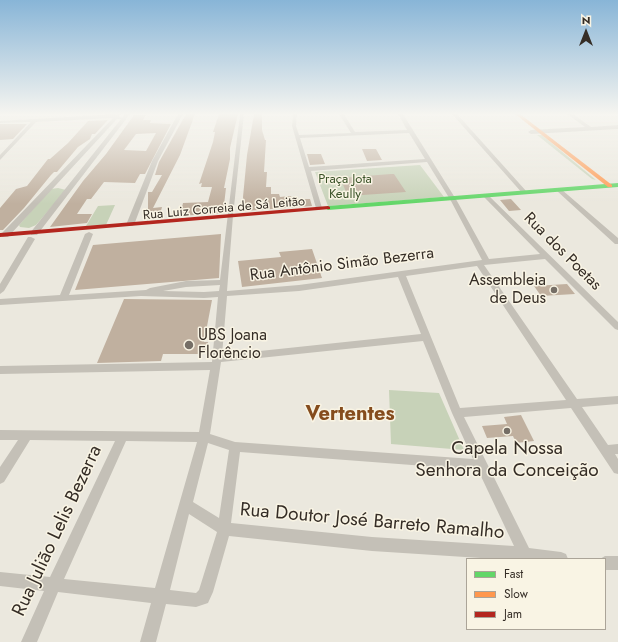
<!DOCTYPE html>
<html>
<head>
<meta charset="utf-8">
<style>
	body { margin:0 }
	#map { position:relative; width:618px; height:642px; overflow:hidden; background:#ebe8de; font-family:Jost,sans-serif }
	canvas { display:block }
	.legend { position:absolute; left:466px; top:558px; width:140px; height:72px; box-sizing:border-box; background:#f9f4e4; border:1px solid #aba498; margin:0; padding:5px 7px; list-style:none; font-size:12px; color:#352d26 }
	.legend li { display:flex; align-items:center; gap:8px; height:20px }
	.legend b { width:20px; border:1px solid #aba498 }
	.north { position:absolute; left:566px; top:12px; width:40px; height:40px; -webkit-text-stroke:3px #f9f4e4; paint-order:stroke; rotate:0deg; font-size:11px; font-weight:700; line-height:16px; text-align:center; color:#352d26 }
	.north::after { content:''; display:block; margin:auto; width:14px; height:18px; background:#352d26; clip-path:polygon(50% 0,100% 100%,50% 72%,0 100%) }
</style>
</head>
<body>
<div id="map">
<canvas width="618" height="642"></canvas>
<ul class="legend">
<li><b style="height:5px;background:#63d668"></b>Fast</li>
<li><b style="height:5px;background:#ff974d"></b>Slow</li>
<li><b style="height:5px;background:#b3261e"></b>Jam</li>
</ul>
<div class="north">N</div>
</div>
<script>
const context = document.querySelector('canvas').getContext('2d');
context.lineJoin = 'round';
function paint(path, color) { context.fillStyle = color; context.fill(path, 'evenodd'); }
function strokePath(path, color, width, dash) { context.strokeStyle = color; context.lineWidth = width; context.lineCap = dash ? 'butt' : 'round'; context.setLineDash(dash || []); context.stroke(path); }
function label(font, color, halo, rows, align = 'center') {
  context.font = font + ' Jost,sans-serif'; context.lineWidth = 3; context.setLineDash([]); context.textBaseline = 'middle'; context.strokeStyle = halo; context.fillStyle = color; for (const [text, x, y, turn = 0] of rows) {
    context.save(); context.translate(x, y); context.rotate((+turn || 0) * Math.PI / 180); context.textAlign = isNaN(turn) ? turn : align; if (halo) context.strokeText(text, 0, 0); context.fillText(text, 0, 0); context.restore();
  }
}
const green = new Path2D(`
	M537 135H542L596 180 592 179Z
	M420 165 444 197 328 206 315 172Z
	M58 188 66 190 36 225 29 228 20 227 19 225 51 189Z
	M115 205 106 225 86 226 98 206Z
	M389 390 439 393 464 450 391 444Z`);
const building = new Path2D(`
	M186 114H195L180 155 153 208 162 207 159 218 148 219V192H152L162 175H155L159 162Z
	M219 114H238L230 148V159L224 188H226L223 213 180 216 183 203 208 202 212 187H201L202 183 199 184 213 142 215 132H213Z
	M254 114H262V130L265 140H266L264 172H267L266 187H271V194H279L280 197 291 196 292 199H310L312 206 244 211 243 197 247 155Z
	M134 115H146L143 120H151L150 123 171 124 145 174H140L135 183 104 182 91 199H87L77 214H92L87 223 50 227 83 181 106 154ZM156 133 146 151 124 150 136 134Z
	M108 120 95 134H92L90 139 78 147 57 172H54L51 175 24 208 3 230H0V208L16 189 27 186 48 159H50L68 143 88 121Z
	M0 124H27L13 139 0 140Z
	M362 149H376L382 160 367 161Z
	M307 154H321L325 164 310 165Z
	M391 174H394L406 192 348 196 340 178Z
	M511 199 521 210 509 211 500 200Z
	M221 234 219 278 75 290 93 245Z
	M312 249 322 278 242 287 238 261 281 257 279 252Z
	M567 284 575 294 541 296 534 286Z
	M124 299 212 300 204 342H208L206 351H199L198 354H163L161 361 97 363Z
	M521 415 534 441 516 443 513 436 487 438 482 426 507 424 504 417Z`);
const street = new Path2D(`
	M116 114H121L119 116 122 118 125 114H130L37 235H31L30 233 121 119H117L8 237H2V233L113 118 36 122 0 160V155L31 122 0 123V121Z
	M178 114H183L158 161 134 225 132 226H128L126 225 152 161Z
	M240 114H244L233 216 227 291 299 285 482 260 451 201 427 162 311 171 322 208 319 210 316 208 292 126 293 114H297L296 126 299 135 351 133 339 114H344L355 132 407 130 398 114H403L457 201 489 259 540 254 484 197 483 196 486 194 488 195 618 322V330L615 329 545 259 484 265 577 399 618 396V404L582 407 608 445 618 444V454H615L618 459V474L614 473 571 408 464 417 529 548 561 552 566 554 568 559H496L372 551 229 536 213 592 208 603 196 607 166 604 156 642H140L151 603 58 592 37 642H21L44 591 0 586V572L50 577 115 441 30 440 4 482 0 484V467L18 440H0V430L199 432 210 370 0 374V366L212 362 218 297 204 298 141 296 0 305V299L60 295 85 234 89 232 93 234 69 295 146 290 150 288 186 281 220 280ZM409 133 425 159 309 167 300 138ZM477 266 566 400 460 408 406 276ZM398 277 421 334 222 355 227 296 299 291ZM220 285 219 291 204 292 163 291 186 287ZM423 341 452 413 473 459 235 442 210 434 221 362ZM126 441 197 442 155 588 64 579ZM208 443 229 450 219 518 193 502ZM240 452 478 470 514 546 372 537 231 523ZM189 514 217 532 199 590 196 593 170 590Z
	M452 114H457L527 192V194H523Z
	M567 114H573L591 127 618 125V129L531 134 528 132 531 130 585 127Z
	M557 189H561L618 238V244H615L557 191Z
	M28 237H31L35 239 4 291 0 294V284Z
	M605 556H618V570H605V559H600Z`);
const fast = new Path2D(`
	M618 183V187L328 210 325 208 328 206Z`);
const slow = new Path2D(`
	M515 114H520L612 185V187H608Z`);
const jam = new Path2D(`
	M328 206 330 207V209L0 237V233Z`);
const markers = [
	[554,290,4,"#756e66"],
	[189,345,5,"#756e66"],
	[507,431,4,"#756e66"]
];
const farParknames = [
	["Praça Jota",345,180],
	["Keully",345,195]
];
const farStreetnames = [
	["Rua Luiz Correia de Sá Leitão",224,209,-5]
];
const streetNames = [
	["Rua dos Poetas",562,252,45],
	["Rua Antônio Simão Bezerra",342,265,-7]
];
const poiNames = [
	["Assembleia",546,281],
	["de Deus",546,299],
	["UBS Joana",198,336,"left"],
	["Florêncio",198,354,"left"]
];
const nearPoinames = [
	["Capela Nossa",507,449],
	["Senhora da Conceição",507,471]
];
const nearStreetnames = [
	["Rua Doutor José Barreto Ramalho",372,522,5],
	["Rua Julião Lelis Bezerra",58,531,-65]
];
const nearNeighbourhoodnames = [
	["Vertentes",350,415]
];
paint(green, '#c7d2b8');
paint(building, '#c0b09f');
paint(street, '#c4c0b7');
paint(fast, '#63d668');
paint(slow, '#ff974d');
paint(jam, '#b3261e');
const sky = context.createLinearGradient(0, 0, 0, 204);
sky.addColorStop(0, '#88b5d7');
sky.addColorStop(0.56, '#f6f5f0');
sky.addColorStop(1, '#f6f5f000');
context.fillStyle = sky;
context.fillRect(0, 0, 618, 204);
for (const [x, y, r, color] of markers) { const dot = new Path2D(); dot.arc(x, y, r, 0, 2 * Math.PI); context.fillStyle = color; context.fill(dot); strokePath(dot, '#f9f4e4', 1.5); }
label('13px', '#3b5329', '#f9f4e4', farParknames);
label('13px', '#352d26', '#f9f4e4', farStreetnames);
label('16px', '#352d26', '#f9f4e4', streetNames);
label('16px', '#352d26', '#f9f4e4', poiNames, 'right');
label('19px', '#352d26', '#f9f4e4', nearPoinames);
label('19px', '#352d26', '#f9f4e4', nearStreetnames);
label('bold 20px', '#854c1d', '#f9f4e4', nearNeighbourhoodnames);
</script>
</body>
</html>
